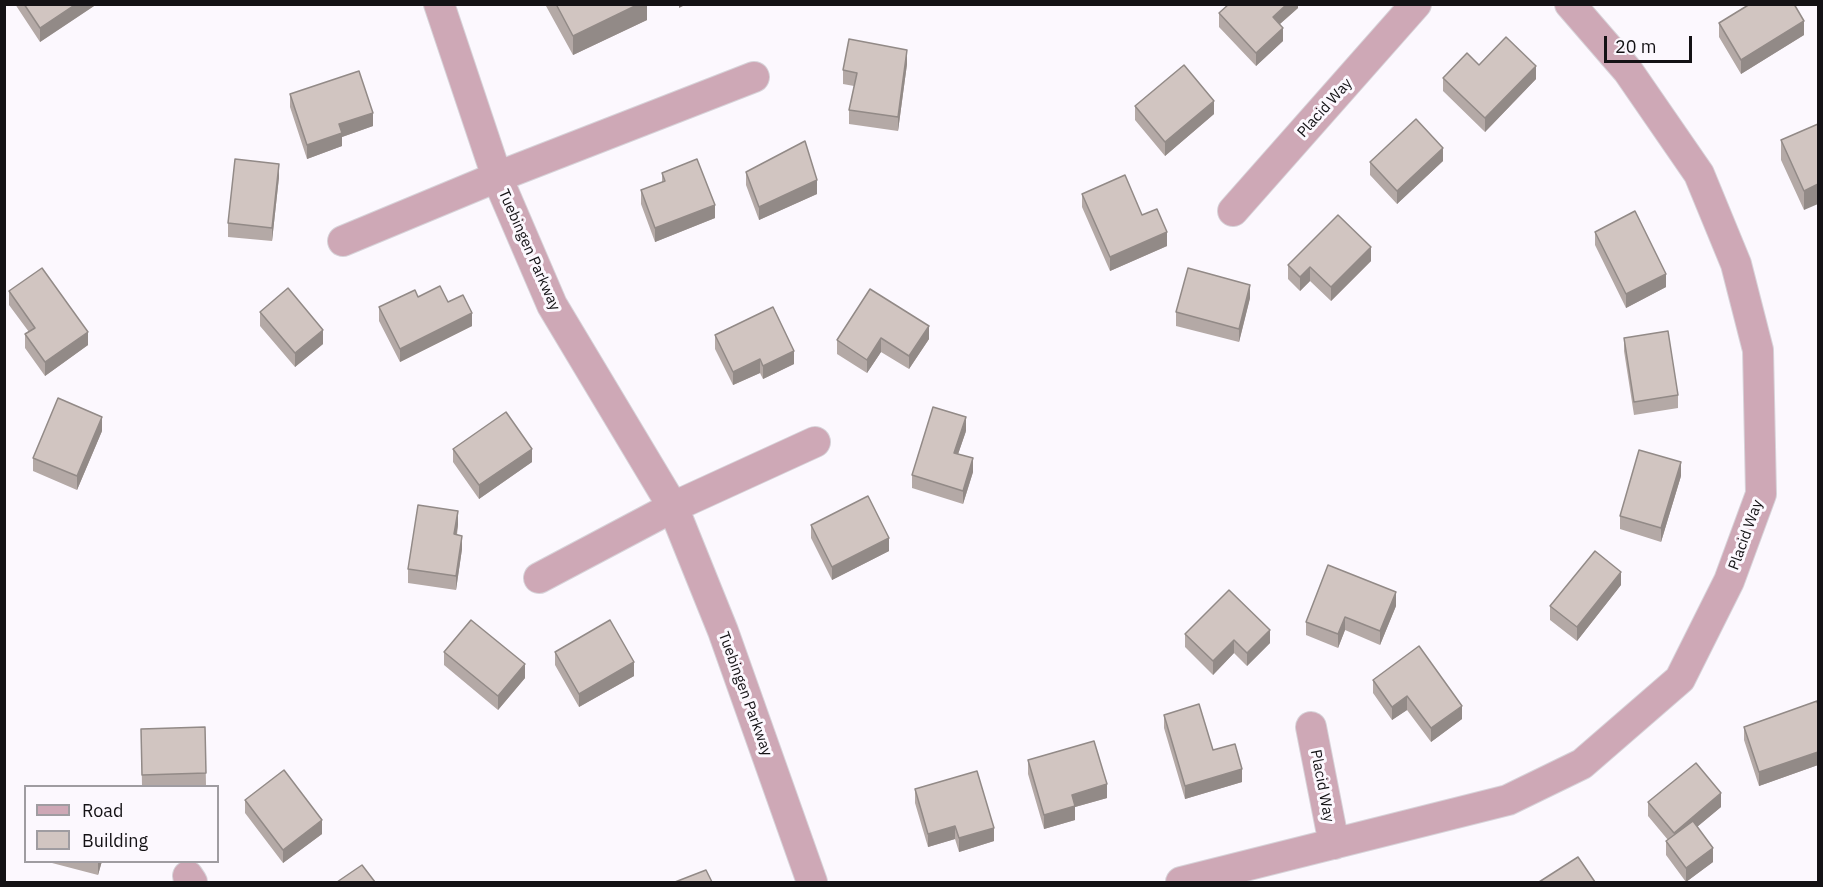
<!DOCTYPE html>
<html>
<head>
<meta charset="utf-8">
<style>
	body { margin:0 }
	#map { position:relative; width:1823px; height:887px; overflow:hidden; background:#fcf8fe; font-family:"IBM Plex Sans",sans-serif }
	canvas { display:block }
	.frame { position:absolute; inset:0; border:6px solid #141215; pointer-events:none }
	.legend { position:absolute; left:24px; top:785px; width:195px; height:78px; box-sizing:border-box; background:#fcf8fe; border:2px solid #9f9ca1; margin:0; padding:8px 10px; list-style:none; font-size:18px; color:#141215 }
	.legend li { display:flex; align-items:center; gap:12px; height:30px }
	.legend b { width:30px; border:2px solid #9f9ca1 }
	.scale { position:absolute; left:1604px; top:36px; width:88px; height:27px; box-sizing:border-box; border:3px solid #141215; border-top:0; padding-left:8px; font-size:18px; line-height:21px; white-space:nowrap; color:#141215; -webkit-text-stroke:4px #fcf8fe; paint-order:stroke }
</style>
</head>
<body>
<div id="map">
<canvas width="1823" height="887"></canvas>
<div class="frame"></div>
<ul class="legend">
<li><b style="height:8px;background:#cea8b6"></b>Road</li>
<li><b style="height:16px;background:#d1c5c1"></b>Building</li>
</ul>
<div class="scale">20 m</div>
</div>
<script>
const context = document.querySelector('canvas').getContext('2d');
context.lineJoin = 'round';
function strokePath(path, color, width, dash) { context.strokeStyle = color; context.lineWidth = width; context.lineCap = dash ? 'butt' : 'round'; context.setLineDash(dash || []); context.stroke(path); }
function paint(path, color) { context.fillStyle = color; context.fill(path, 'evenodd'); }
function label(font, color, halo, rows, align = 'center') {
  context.font = font + ' "IBM Plex Sans",sans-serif'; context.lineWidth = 6; context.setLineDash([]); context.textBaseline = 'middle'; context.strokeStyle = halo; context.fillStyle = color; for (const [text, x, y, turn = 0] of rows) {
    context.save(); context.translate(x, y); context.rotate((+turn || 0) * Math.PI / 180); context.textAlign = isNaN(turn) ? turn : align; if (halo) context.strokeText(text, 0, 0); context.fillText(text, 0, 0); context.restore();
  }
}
const minor = new Path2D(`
	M439 4 497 177 552 305 673 507 723 631 812 882
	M1233 211 1416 4
	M343 241 497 177 754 77
	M539 578 673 507 815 442
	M1311 727 1334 844
	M188 876 192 882
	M1181 882 1508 800 1582 764 1680 679 1729 581 1761 494 1758 350 1736 264 1699 174 1628 71 1570 4`);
const wall = new Path2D(`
	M15 4H94V6L40 42Z
	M546 4H647V20L573 55 546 6Z
	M1298 4V8L1280 24 1283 41 1256 66 1219 27V13Z
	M1748 4H1794L1804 35 1741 74 1719 37V23L1748 5Z
	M907 64 898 131 849 124V110L854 86 843 84V70Z
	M1479 65 1536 79 1485 132 1443 91V78Z
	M290 94 373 126 342 137V146L307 159 290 107Z
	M1135 106 1214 114 1165 156 1135 120Z
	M1818 124 1804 210 1781 160V140Z
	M1443 161 1397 204 1370 175V162Z
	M746 172 817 194 759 220 746 185Z
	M662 173 715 218 655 242 641 204V190L662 182Z
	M279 177 272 241 228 237V223Z
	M1082 194 1142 215 1167 246 1110 271 1082 207Z
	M1595 232 1666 287 1626 308 1595 245Z
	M1371 261 1331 301 1310 281 1300 291 1288 279V265Z
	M9 291 88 345 45 376 25 348V334L29 332 9 305Z
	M418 297 448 302 472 326 400 362 379 321V307Z
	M1250 298 1239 342 1176 326V312Z
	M260 312 323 344 295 367 260 326Z
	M929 326V339L909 369 881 352 867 373 837 354V340Z
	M715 335 794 364 763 379 760 373 733 385 715 349Z
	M1624 338 1678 395V408L1634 415 1624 351Z
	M102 431 77 490 33 471V458Z
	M966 431 958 454 973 472 963 504 912 488V475Z
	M453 449 532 462 479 499 453 462Z
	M1681 476 1661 542 1620 529V516Z
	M458 525 457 535 462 549 456 590 408 583V569Z
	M811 525 889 551 832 580 811 538Z
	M1621 585 1577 641 1550 620V606Z
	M1396 606 1380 645 1345 630 1338 648 1306 635V622Z
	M1185 634 1270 643 1247 666 1234 653 1213 675 1185 647Z
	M444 652 525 678 498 710 444 665Z
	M555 652 634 676 579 707 555 665Z
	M1373 680 1462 719 1431 742 1407 710 1392 720 1373 693Z
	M1818 705V765L1759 786 1744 740V727Z
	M1164 715 1213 750 1242 782 1185 799 1164 728Z
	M205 727 206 786H142L141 729Z
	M1028 760 1107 798 1075 807V820L1044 829 1028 774Z
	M915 789 994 841 959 852 955 839 928 847 915 803Z
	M245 800 322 834 283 863 245 813Z
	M1648 802 1721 807 1697 827 1713 862 1686 882 1666 855V841L1668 840 1648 816Z
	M52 861H102L98 875 52 863Z`);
const shadedWall = new Path2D(`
	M76 4H94V6L40 42V28Z
	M639 4H647V20L573 55V36Z
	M679 4H687L679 8Z
	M1287 4H1298V8L1273 30V17Z
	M1804 21V35L1741 74V60Z
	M1283 28V41L1256 66V53Z
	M907 50V64L898 131V117Z
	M1536 66V79L1485 132V118Z
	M1214 101V114L1165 156V142Z
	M373 113V126L342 137V146L307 159V145L339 124Z
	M1443 148V161L1397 204V191Z
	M279 164V177L272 241V228Z
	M817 180V194L759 220V207Z
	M1818 184V204L1804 210V191Z
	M715 205V218L655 242V228Z
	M1167 232V246L1110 271V257Z
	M1371 247V261L1331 301V287Z
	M1310 267V281L1300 291V277Z
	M1666 274V287L1626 308V294Z
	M1250 285V298L1239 342V329Z
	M472 313V326L400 362V349Z
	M929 326V339L909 369V356Z
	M323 330V344L295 367V353Z
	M88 332V345L45 376V362Z
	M881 338V352L867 373V360Z
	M794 351V364L763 379V366Z
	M760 359V373L733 385V372Z
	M102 417V431L77 490V476Z
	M966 417V431L954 466V453Z
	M532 449V462L479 499V485Z
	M973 458V472L963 504V491Z
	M1681 462V476L1661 542V528Z
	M458 511V525L454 548V534Z
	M462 536V549L456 590V576Z
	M889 538V551L832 580V567Z
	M1621 572V585L1577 641V627Z
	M1396 592V606L1380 645V631Z
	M1345 617V630L1338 648V634Z
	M1270 630V643L1247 666V653Z
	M1234 640V653L1213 675V661Z
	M634 662V676L579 707V694Z
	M525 664V678L498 710V696Z
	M1407 696V710L1392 720V707Z
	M1462 706V719L1431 742V728Z
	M1818 752V765L1759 786V772Z
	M1242 769V782L1185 799V786Z
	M1107 784V798L1075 807V820L1044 829V815L1072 795Z
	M1721 793V807L1674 846V833Z
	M322 820V834L283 863V850Z
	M955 826V839L928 847V834Z
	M994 828V841L959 852V838Z
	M1713 848V862L1686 882V868Z
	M98 861H102L98 875Z`);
const building = new Path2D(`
	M24 4H76L40 28Z
	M556 4H639L573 36Z
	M1229 4H1287L1273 17 1283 28 1256 53 1219 13Z
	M1750 4H1794L1804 21 1741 60 1719 23Z
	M1506 37 1536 66 1485 118 1443 78 1467 53 1479 65Z
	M849 39 907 50 898 117 849 110 857 73 843 70Z
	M1184 65 1214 101 1165 142 1135 106Z
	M359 71 373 113 339 124 342 133 307 145 290 94Z
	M1416 119 1443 148 1397 191 1370 162Z
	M1818 124V184L1804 191 1781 140Z
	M805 141 817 180 759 207 746 172Z
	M235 159 279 164 272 228 228 223Z
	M697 159 715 205 655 228 641 190 665 181 662 173Z
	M1125 175 1142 215 1157 209 1167 232 1110 257 1082 194Z
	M1635 211 1666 274 1626 294 1595 232Z
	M1338 215 1371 247 1331 287 1310 267 1300 277 1288 265Z
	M42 268 88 332 45 362 25 334 35 328 9 291Z
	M1188 268 1250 285 1239 329 1176 312Z
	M440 286 448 302 463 295 472 313 400 349 379 307 415 290 418 297Z
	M288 288 323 330 295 353 260 312Z
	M870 289 929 326 909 356 881 338 867 360 837 340Z
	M773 307 794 351 763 366 760 359 733 372 715 335Z
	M1668 331 1678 395 1634 402 1624 338Z
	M58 398 102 417 77 476 33 458Z
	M933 407 966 417 954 453 973 458 963 491 912 475Z
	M506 412 532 449 479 485 453 449Z
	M1639 450 1681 462 1661 528 1620 516Z
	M868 496 889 538 832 567 811 525Z
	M418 505 458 511 454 534 462 536 456 576 408 569Z
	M1595 551 1621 572 1577 627 1550 606Z
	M1328 565 1396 592 1380 631 1345 617 1338 634 1306 622Z
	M1229 590 1270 630 1247 653 1234 640 1213 661 1185 634Z
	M471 620 525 664 498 696 444 652Z
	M610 620 634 662 579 694 555 652Z
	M1419 646 1462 706 1431 728 1407 696 1392 707 1373 680Z
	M1817 701 1818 705V752L1759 772 1744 727Z
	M1199 704 1213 750 1235 744 1242 769 1185 786 1164 715Z
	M205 727 206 773 142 775 141 729Z
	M1094 741 1107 784 1072 795 1075 806 1044 815 1028 760Z
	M1696 763 1721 793 1674 833 1648 802Z
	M284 770 322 820 283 850 245 800Z
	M977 771 994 828 959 838 955 826 928 834 915 789Z
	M1693 821 1713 848 1686 868 1666 841Z
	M1578 857 1595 882H1539Z
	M362 865 375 882H337Z
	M706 870 712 882H675Z`);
const streetNames = [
	["Placid Way",1325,108,-48],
	["Tuebingen Parkway",529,250,66],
	["Placid Way",1746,535,-70],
	["Tuebingen Parkway",745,694,70],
	["Placid Way",1322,786,79]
];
strokePath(minor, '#d7d3d9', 32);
strokePath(minor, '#cea8b6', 30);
paint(wall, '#b4a9a6');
paint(shadedWall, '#928a87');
paint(building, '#d1c5c1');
strokePath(building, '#928a87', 1.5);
label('15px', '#141215', '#fcf8fe', streetNames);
</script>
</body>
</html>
